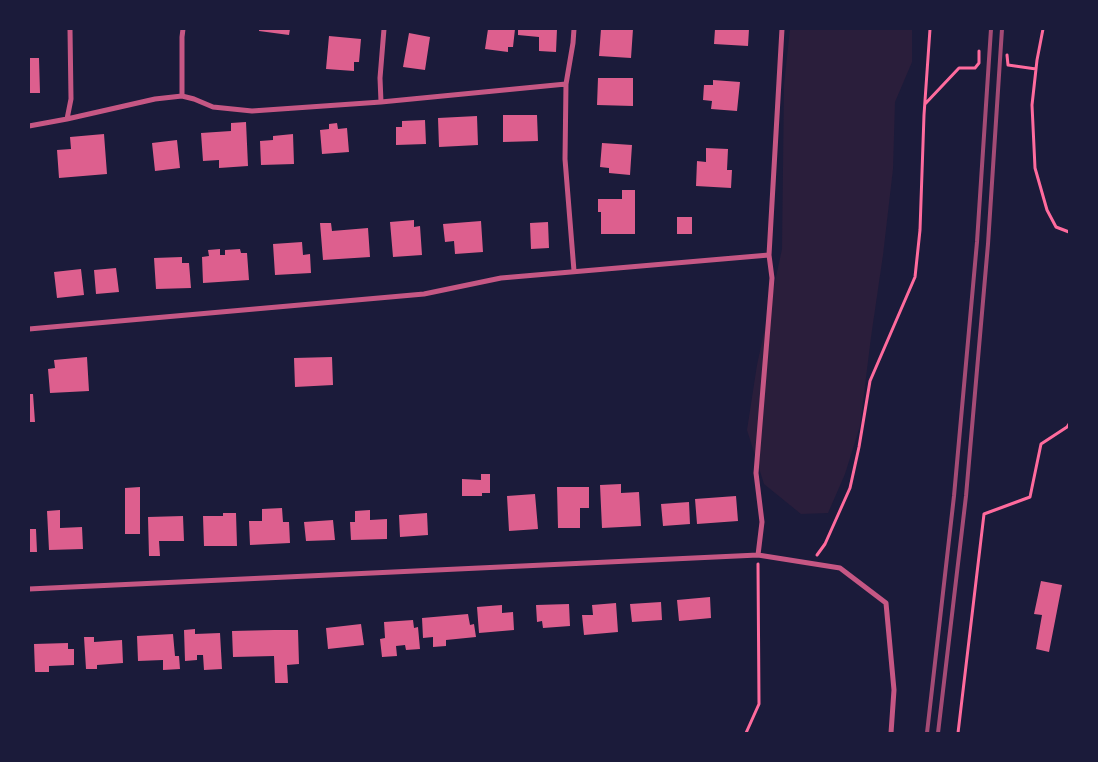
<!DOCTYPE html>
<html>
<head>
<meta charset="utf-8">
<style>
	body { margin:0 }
	#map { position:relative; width:1098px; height:762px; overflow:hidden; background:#1b1b3a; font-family:Ubuntu,sans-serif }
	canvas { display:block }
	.frame { position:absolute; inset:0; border:30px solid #1b1b3a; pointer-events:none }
</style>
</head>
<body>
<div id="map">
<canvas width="1098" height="762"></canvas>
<div class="frame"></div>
</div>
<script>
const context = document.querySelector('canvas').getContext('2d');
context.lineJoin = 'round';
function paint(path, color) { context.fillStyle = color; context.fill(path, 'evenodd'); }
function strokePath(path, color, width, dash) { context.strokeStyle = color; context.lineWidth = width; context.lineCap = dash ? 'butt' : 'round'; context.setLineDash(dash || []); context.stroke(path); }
const green = new Path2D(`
	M790 29H912V62L895 102 893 169 883 255 871 337 860 426 845 474 828 513 801 514 764 484 747 430 757 365 782 249 784 85Z`);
const building = new Path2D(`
	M259 29H290L289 35 259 31Z
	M488 29H515L513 47H508V52L485 49Z
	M518 29H557L556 52 539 51V37L518 35Z
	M601 29H633L631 58 599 56Z
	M715 29H749L748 46 714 44Z
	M409 33 430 37 425 70 403 67Z
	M329 36 361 39 359 62H354V71L326 69Z
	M29 58H39L40 93H29Z
	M598 78H633V106L597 105Z
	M713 80 740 82 737 111 711 109 712 101 703 100 704 85H713Z
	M503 115H537L538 141 503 142Z
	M477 116 478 145 439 147 438 118Z
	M425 120 426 144 396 145V127H402V121Z
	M246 122 248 166 219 168V160L203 161 201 133 231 131V123Z
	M337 123 338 129 347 128 349 152 322 154 320 130 329 129V124Z
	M104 134 107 174 59 178 57 150 71 149 70 137Z
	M293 134 294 164 261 165 260 141 273 140V136Z
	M177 140 180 168 155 171 152 143Z
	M602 143 632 145 630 175 609 173V168L600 167Z
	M706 148 728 149 727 170H732L731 188 696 186 697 161 706 162Z
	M622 190H635V234H601V212H598V199H622Z
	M677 217H692V234H677Z
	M414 220V227L420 226 422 255 393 257 390 222Z
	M481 221 483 252 455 254 454 241 445 242 443 224Z
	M548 222 549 248 531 249 530 223Z
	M320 223H331L332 231 368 228 370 257 323 260Z
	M302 242 303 255 310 254 311 273 275 275 273 244Z
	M220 249V255H225V250L240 249 241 253H247L249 280 203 283 202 257 209 256 208 250Z
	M182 257V263H189L191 288 156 289 154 258Z
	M116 268 119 292 96 294 94 270Z
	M81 269 84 295 57 298 54 272Z
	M87 357 89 391 50 393 48 369 55 368 54 360Z
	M332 357 333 385 295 387 294 358Z
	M29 394H33L35 422H29Z
	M481 474H490V493H482V496H462V479L481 480Z
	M621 484V493L639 492 641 526 602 528 600 485Z
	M140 487V534H125V488Z
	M557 487H589V508H580V528H558Z
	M535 494 538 529 509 531 507 496Z
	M736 496 738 521 697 524 695 499Z
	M689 502 690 524 663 526 661 504Z
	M282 508 283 522H289L290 543 250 545 249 521H262V509Z
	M60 510V528L82 527 83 549 49 550 47 511Z
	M370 510V520L387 519V539L351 540 350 522H355V511Z
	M223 513H236L237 546H204L203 516H223Z
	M427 513 428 535 400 537 399 515Z
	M183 516 184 541H159L160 556H149L148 517Z
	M333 520 335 540 306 541 304 522Z
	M29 529H36L37 552H29Z
	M1041 581 1062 585 1049 652 1036 649 1042 615 1034 614Z
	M710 597 711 618 679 621 677 600Z
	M661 602 662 620 632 622 630 604Z
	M616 603 618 632 584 635 582 615H593L592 605Z
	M569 604 570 626 543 628 542 621 537 622 536 605Z
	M502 605V613L513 612 514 630 479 633 477 607Z
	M468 614 470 625 474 624 476 637 446 640V646L433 647V637L423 638 422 618Z
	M413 620 414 628 418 627 420 649 406 650 405 645 396 646 397 656 382 657 380 639 385 638 384 622Z
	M361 624 364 645 328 649 326 628Z
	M195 629V634L220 633 222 669 204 670 203 655H197V660L185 661 184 630Z
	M274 630H298L299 664 287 665 288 683H275L274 656 233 657 232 631Z
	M173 634 175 656H179L180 669 163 670V660L138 661 137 636Z
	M84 637H94V642L122 640 123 663 97 665V669H86Z
	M68 643V649H74V665L49 666V672H35L34 644Z`);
const path = new Path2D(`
	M1043 29 1037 60 1032 105 1035 168 1047 210 1056 227 1069 232
	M1007 55 1008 65 1036 69
	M925 104 959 68H975L979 63V51
	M817 555 825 544 850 488 859 447 870 381 915 277 920 230 924 115 930 29
	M746 733 759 704 758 564
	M958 733 984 514 1030 497 1041 444 1067 427 1069 424`);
const minor = new Path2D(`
	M182 96V37L183 29
	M381 102 380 78 384 29
	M67 119 71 99 70 29
	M29 126 67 119 155 99 182 96 194 99 213 107 252 111 381 102 566 84
	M574 271 565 159 566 84 573 43 574 29
	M29 329 424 294 501 278 769 255
	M758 555 762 522 756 473 772 278 769 255 782 29
	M29 589 758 555 840 568 886 603 894 690 891 733`);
const rail = new Path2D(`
	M927 733 954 496 977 242 991 29
	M938 733 966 496 988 244 1002 29`);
paint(green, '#2a1e3b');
paint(building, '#dd5f8e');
strokePath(path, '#ff6b9d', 3);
strokePath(minor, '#c65784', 5);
strokePath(rail, '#a44b75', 4);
</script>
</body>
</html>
